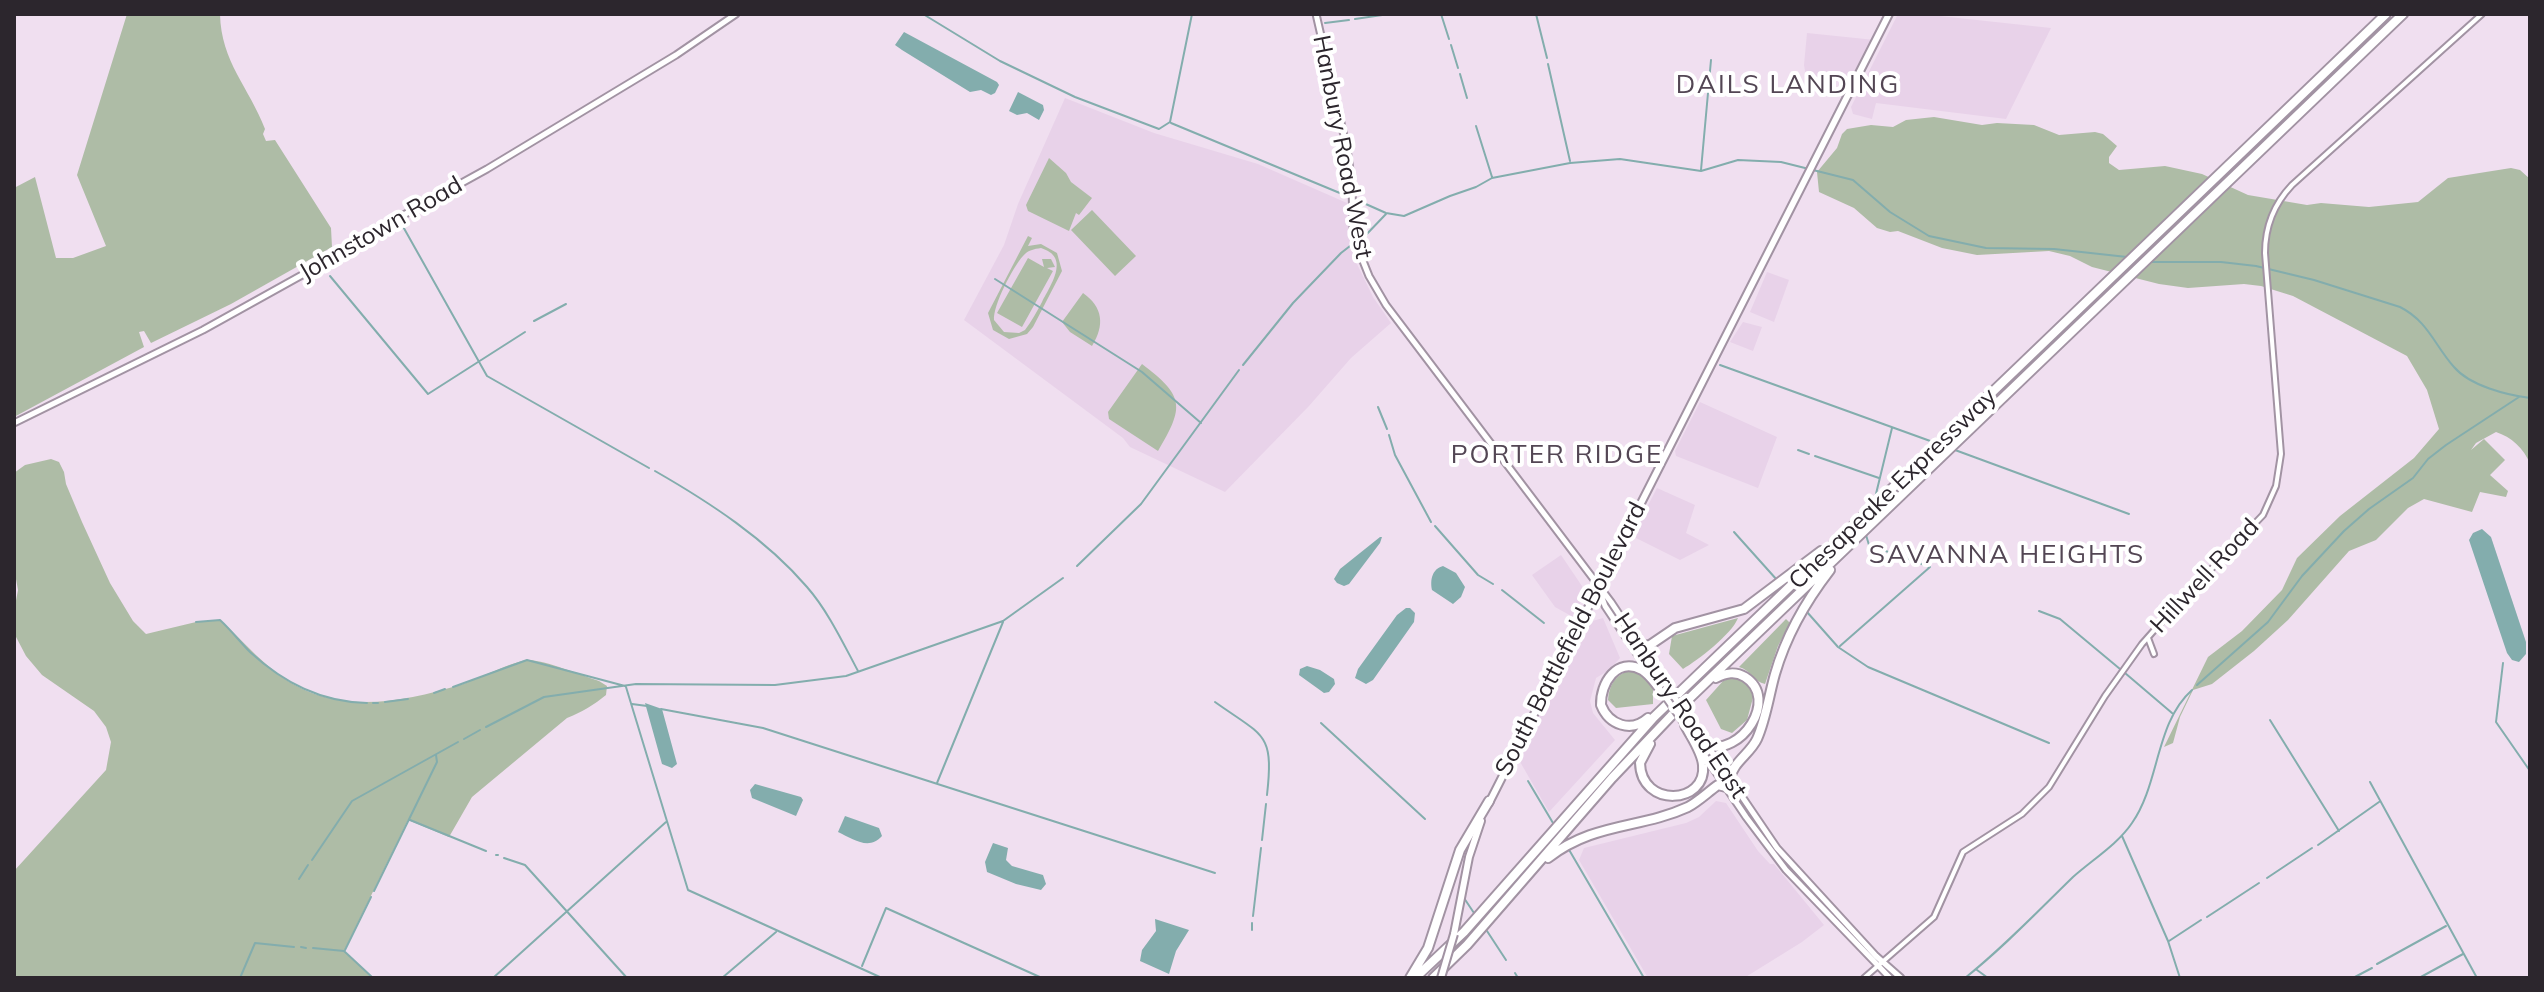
<!DOCTYPE html>
<html>
<head>
<meta charset="utf-8">
<style>
	body { margin:0 }
	#map { position:relative; width:2544px; height:992px; overflow:hidden; background:#f0dff0; font-family:Mulish,sans-serif }
	canvas { display:block }
	.frame { position:absolute; inset:0; border:16px solid #2c262d; pointer-events:none }
</style>
</head>
<body>
<div id="map">
<canvas width="2544" height="992"></canvas>
<div class="frame"></div>
</div>
<script>
const context = document.querySelector('canvas').getContext('2d');
context.lineJoin = 'round';
function paint(path, color) { context.fillStyle = color; context.fill(path, 'evenodd'); }
function strokePath(path, color, width, dash) { context.strokeStyle = color; context.lineWidth = width; context.lineCap = dash ? 'butt' : 'round'; context.setLineDash(dash || []); context.stroke(path); }
function label(font, color, halo, rows, align = 'center') {
  context.font = font + ' Mulish,sans-serif'; context.lineWidth = 8; context.setLineDash([]); context.textBaseline = 'middle'; context.strokeStyle = halo; context.fillStyle = color; for (const [text, x, y, turn = 0] of rows) {
    context.save(); context.translate(x, y); context.rotate((+turn || 0) * Math.PI / 180); context.textAlign = isNaN(turn) ? turn : align; if (halo) context.strokeText(text, 0, 0); context.fillText(text, 0, 0); context.restore();
  }
}
const built = new Path2D(`
	M1898 14H1921L2051 28 2006 119 1876 103 1872 119 1853 114 1851 107Z
	M1807 33 1875 40 1855 81 1806 77 1804 65Z
	M1065 98 1154 133 1258 164 1347 203 1349 228 1357 264 1373 297 1391 323 1351 358 1309 406 1225 492 1130 447 1123 438 964 320 1004 245 1018 204Z
	M1767 272 1789 280 1774 322 1750 312Z
	M1743 322 1762 327 1753 351 1730 342Z
	M1700 402 1777 437 1758 488 1676 456 1675 451Z
	M1657 488 1695 505 1686 533 1709 545 1680 560 1632 536Z
	M1561 555 1586 592 1573 617 1555 607 1532 575Z
	M1603 618 1620 658 1609 670 1596 678 1590 701 1593 713 1615 740 1549 812 1519 760 1539 721 1536 717 1572 647 1575 650 1589 622Z
	M1716 801 1726 803 1758 851 1770 864H1774L1824 925 1802 942 1744 978H1648L1579 860 1584 848 1686 823 1699 817Z`);
const green = new Path2D(`
	M127 14H220C221 62 249 87 265 129L263 134 266 141 275 140 331 228 332 247 231 304 151 343 144 331 139 332 144 347 14 417V188L35 177 56 258H73L106 246 77 175Z
	M1934 117 1982 125 1997 123 2034 125 2059 135 2095 132 2103 134 2117 146 2109 157V163L2119 170 2165 166 2202 174 2248 195 2307 205 2321 203 2369 207 2418 202 2448 178 2511 168 2520 170 2530 179V464C2524 448 2511 437 2496 432L2476 443 2471 450 2484 439 2505 460 2490 475 2508 491 2506 497 2480 492 2472 512 2424 499 2408 508 2376 540 2349 551 2288 620 2254 651 2212 684 2193 690 2180 717 2173 743 2164 747 2208 657 2242 631 2282 590 2297 558 2340 516 2414 458 2439 429 2427 390 2407 356 2293 296 2261 286 2244 284 2188 288 2159 284 2092 267 2070 256 2049 251 1977 255 1942 248 1898 231 1890 232 1877 228 1854 208 1819 192 1817 172 1837 148 1842 134 1847 129 1871 125 1893 127 1906 120Z
	M1049 158 1066 173 1071 182 1092 198 1079 215 1076 213 1069 231 1028 211 1026 205Z
	M1092 210 1136 256 1115 276 1071 230Z
	M1028 236 1032 238 1028 246 1041 244 1057 253 1062 271 1033 327 1027 334 1009 339 993 330 988 313ZM1041 248C1070 257 1052 283 1042 302 1037 311 1032 321 1025 330L1019 333 1004 332 994 320C993 305 1013 267 1023 256 1028 250 1034 249 1041 248Z
	M1028 258 1044 267 1042 259H1051L1055 267 1047 268 1053 271 1022 327 997 313Z
	M1083 293C1103 307 1105 325 1092 346L1070 332 1062 322Z
	M1142 364C1184 396 1185 406 1158 451L1109 419 1108 412Z
	M51 459 59 462 64 472 66 484 82 522 110 583 133 621 146 634 196 622 220 620C240 638 257 658 278 674 333 716 399 703 460 685 476 680 515 660 529 660 547 661 581 675 599 681L607 686 606 695C594 705 582 712 567 718L472 797 449 837 408 820 344 951 373 978H14V871L106 770 111 742 106 727 94 711 42 675 26 656 15 635 14 611 18 590 14 568V473L25 465Z
	M1738 618C1732 634 1698 660 1683 669L1669 654 1672 636Z
	M1786 619 1790 623 1778 646 1765 684C1754 682 1751 670 1739 667Z
	M1627 671H1637L1653 686V704L1616 708 1608 700C1609 686 1614 677 1627 671Z
	M1731 678C1743 679 1748 683 1754 694L1747 720 1732 733 1721 729 1706 700 1723 681Z`);
const water = new Path2D(`
	M904 32 997 82 999 85 995 93 991 95 981 90 970 92 902 50 895 45Z
	M1018 92 1043 105 1044 110 1039 120 1027 113 1017 115 1009 111Z
	M2482 529 2491 537 2526 642V654L2519 662 2512 660 2507 653 2469 540 2473 533Z
	M1380 537H1382L1380 543 1349 584 1344 586 1337 583 1334 579 1340 569Z
	M1443 566 1456 573 1465 587 1461 597 1453 604 1432 590C1430 580 1432 569 1443 566Z
	M1406 608H1410L1415 613 1414 622 1373 680 1366 684 1355 678 1358 669 1397 615Z
	M1307 666 1320 670 1334 679 1335 684 1329 692 1324 693 1299 675 1300 669Z
	M645 703 662 709 677 764 672 768 662 764Z
	M755 784 801 797 803 800 796 816 752 798 750 790Z
	M845 816 879 828 882 836C869 851 853 839 838 832Z
	M993 843 1008 848 1006 860 1012 866 1043 875 1046 884 1041 890 1016 884 987 872 985 862Z
	M1155 919 1189 930 1176 951 1169 974 1140 961 1142 950 1156 931Z`);
const stream = new Path2D(`
	M923 14 1000 61 1075 97 1159 129 1170 122 1192 14
	M1441 14 1449 39
	M1536 14 1547 58
	M1355 19 1389 14
	M1325 23 1349 20
	M1451 45 1458 68
	M1548 64 1570 161
	M1460 74 1467 98
	M1171 123 1347 196
	M1476 126 1492 177
	M1701 170 1711 60
	M1359 201 1386 213 1404 216 1450 196 1476 187 1492 178 1570 163 1620 159 1701 171 1738 160 1781 162 1853 180 1890 212 1929 236 1986 248 2054 249 2127 257
	M401 223 487 376 649 468
	M1363 238 1386 214
	M2149 262H2221L2256 266 2314 280 2400 307C2428 321 2435 346 2454 367 2470 386 2507 395 2530 398
	M330 276 428 394 525 332
	M995 279 1142 372 1201 423
	M534 321 566 304
	M1243 365 1293 303 1341 253 1350 246
	M1720 365 1933 442
	M1378 407 1387 429
	M1389 435 1395 455 1431 522
	M1798 450 1809 454
	M1955 450 2129 514
	M1815 456 1879 478
	M655 471C709 502 766 539 807 587 828 611 843 643 858 671
	M1875 498 1892 428
	M1435 526 1478 575 1493 584
	M1734 532 1777 580
	M1077 566 1141 504 1239 370
	M1502 590 1544 623
	M2039 611 2060 619 2120 669
	M1807 612 1838 647 1868 667 2049 743
	M196 622 220 620C231 630 240 642 250 652 284 683 321 702 367 703
	M1840 646 1930 567 1869 545 1866 535
	M2503 663 2496 722 2530 771
	M2125 673 2172 713
	M2197 685 2268 622 2302 576 2344 531 2369 509 2413 478 2428 459 2446 445 2519 397
	M453 687 527 660 625 686
	M626 687 688 890 882 978
	M434 693 445 689
	M385 702 408 699
	M1215 702C1264 737 1274 732 1267 795
	M373 703H378
	M632 704 647 706
	M661 709 763 728 1215 873
	M2270 720 2339 831
	M1321 723 1425 819
	M486 727 544 697 636 684 775 685 846 676 1003 621 1063 578
	M464 739 480 730
	M1528 781 1553 823
	M2370 782 2477 978
	M937 783 1003 622
	M410 820 486 851
	M2122 836 2168 941 2180 978
	M1262 840 1266 804
	M2318 845 2379 802
	M1568 848 1644 978
	M496 855H498
	M504 858 525 865 627 978
	M312 860 352 801 458 742
	M2267 878 2312 848
	M299 879 308 865
	M374 891 437 762 436 755
	M1464 898 1474 913
	M1253 916 1261 848
	M2207 917 2259 883
	M1252 930V923
	M1487 931 1506 960
	M2169 941 2201 920
	M301 947 306 948
	M313 948 344 951 373 978
	M345 950 371 897
	M2377 964 2446 926
	M862 966 886 908 1042 978
	M1977 970 1988 978
	M1515 973 1518 978
	M240 978 255 943 294 947
	M493 978 666 822
	M722 978 776 932
	M1965 978C2004 947 2038 911 2073 877 2092 860 2118 844 2132 823 2160 783 2155 723 2192 690
	M2353 978 2372 968
	M2419 978 2463 954`);
const tertiary = new Path2D(`
	M2148 638 2154 654
	M1864 978 1934 917 1963 852 2022 814 2049 787 2105 696 2142 644 2173 609 2263 515 2276 486 2281 454 2265 253C2265 227 2274 204 2292 185L2482 14`);
const secondary = new Path2D(`
	M1316 14 1347 149 1352 184 1353 231 1357 246 1369 276 1386 305 1611 602 1664 682
	M14 423 203 330 302 275 351 244 487 169 676 55 736 14
	M1600 592 1605 606 1649 672
	M1692 723 1777 848 1876 956 1901 978
	M1703 753 1746 817 1786 870 1890 978`);
const primary = new Path2D(`
	M1489 803 1889 14
	M1454 934 1469 857 1481 821`);
const motorway = new Path2D(`
	M1637 642 1643 646 1650 645 1675 628 1744 609 1821 551
	M1648 718C1631 733 1609 725 1601 705 1600 684 1617 656 1642 670 1649 674 1655 683 1660 689
	M1650 744 1640 763C1641 808 1707 805 1703 765 1702 752 1691 737 1685 725
	M1707 745C1740 757 1780 699 1745 677 1735 671 1726 673 1716 678
	M1730 779C1732 763 1750 754 1757 739 1766 719 1769 695 1775 674 1786 636 1806 601 1830 570
	M1548 858C1594 822 1640 829 1688 807 1699 801 1708 792 1718 785L1726 787
	M1410 978 1428 948 1460 850 1489 801
	M1415 978 1464 932 1654 717 2386 14
	M1433 978 1467 945 1612 778 1671 716 2403 14`);
const secondaryBridge = new Path2D(`
	M1664 682 1692 723
	M1660 689 1685 725`);
const primaryBridge = new Path2D(`
	M1441 978 1454 934`);
const streetNames = [
	["Hanbury Road West",1342,147,79],
	["Johnstown Road",381,229,-30],
	["Chesapeake Expressway",1893,489,-44],
	["Hillwell Road",2205,576,-47],
	["South Battlefield Boulevard",1571,639,-63],
	["Hanbury Road East",1680,706,56]
];
const neighbourhoodNames = [
	["DAILS LANDING",1788,85],
	["PORTER RIDGE",1557,455],
	["SAVANNA HEIGHTS",2007,555]
];
paint(built, '#e8d2e9');
paint(green, '#aebca6');
paint(water, '#83adad');
strokePath(stream, '#83adad', 2);
strokePath(tertiary, '#a293a3', 8);
strokePath(secondary, '#a293a3', 9);
strokePath(primary, '#a293a3', 10);
strokePath(motorway, '#a293a3', 12);
strokePath(tertiary, '#fff', 4);
strokePath(secondary, '#fff', 5);
strokePath(primary, '#fff', 6);
strokePath(motorway, '#fff', 8);
strokePath(secondaryBridge, '#a293a3', 9, []);
strokePath(primaryBridge, '#a293a3', 10, []);
strokePath(secondaryBridge, '#fff', 5);
strokePath(primaryBridge, '#fff', 6);
label('24px', '#2c262d', '#fff', streetNames);
context.letterSpacing = '2px';
label('26px', '#534654', '#fff', neighbourhoodNames);
context.letterSpacing = '0px';
</script>
</body>
</html>
